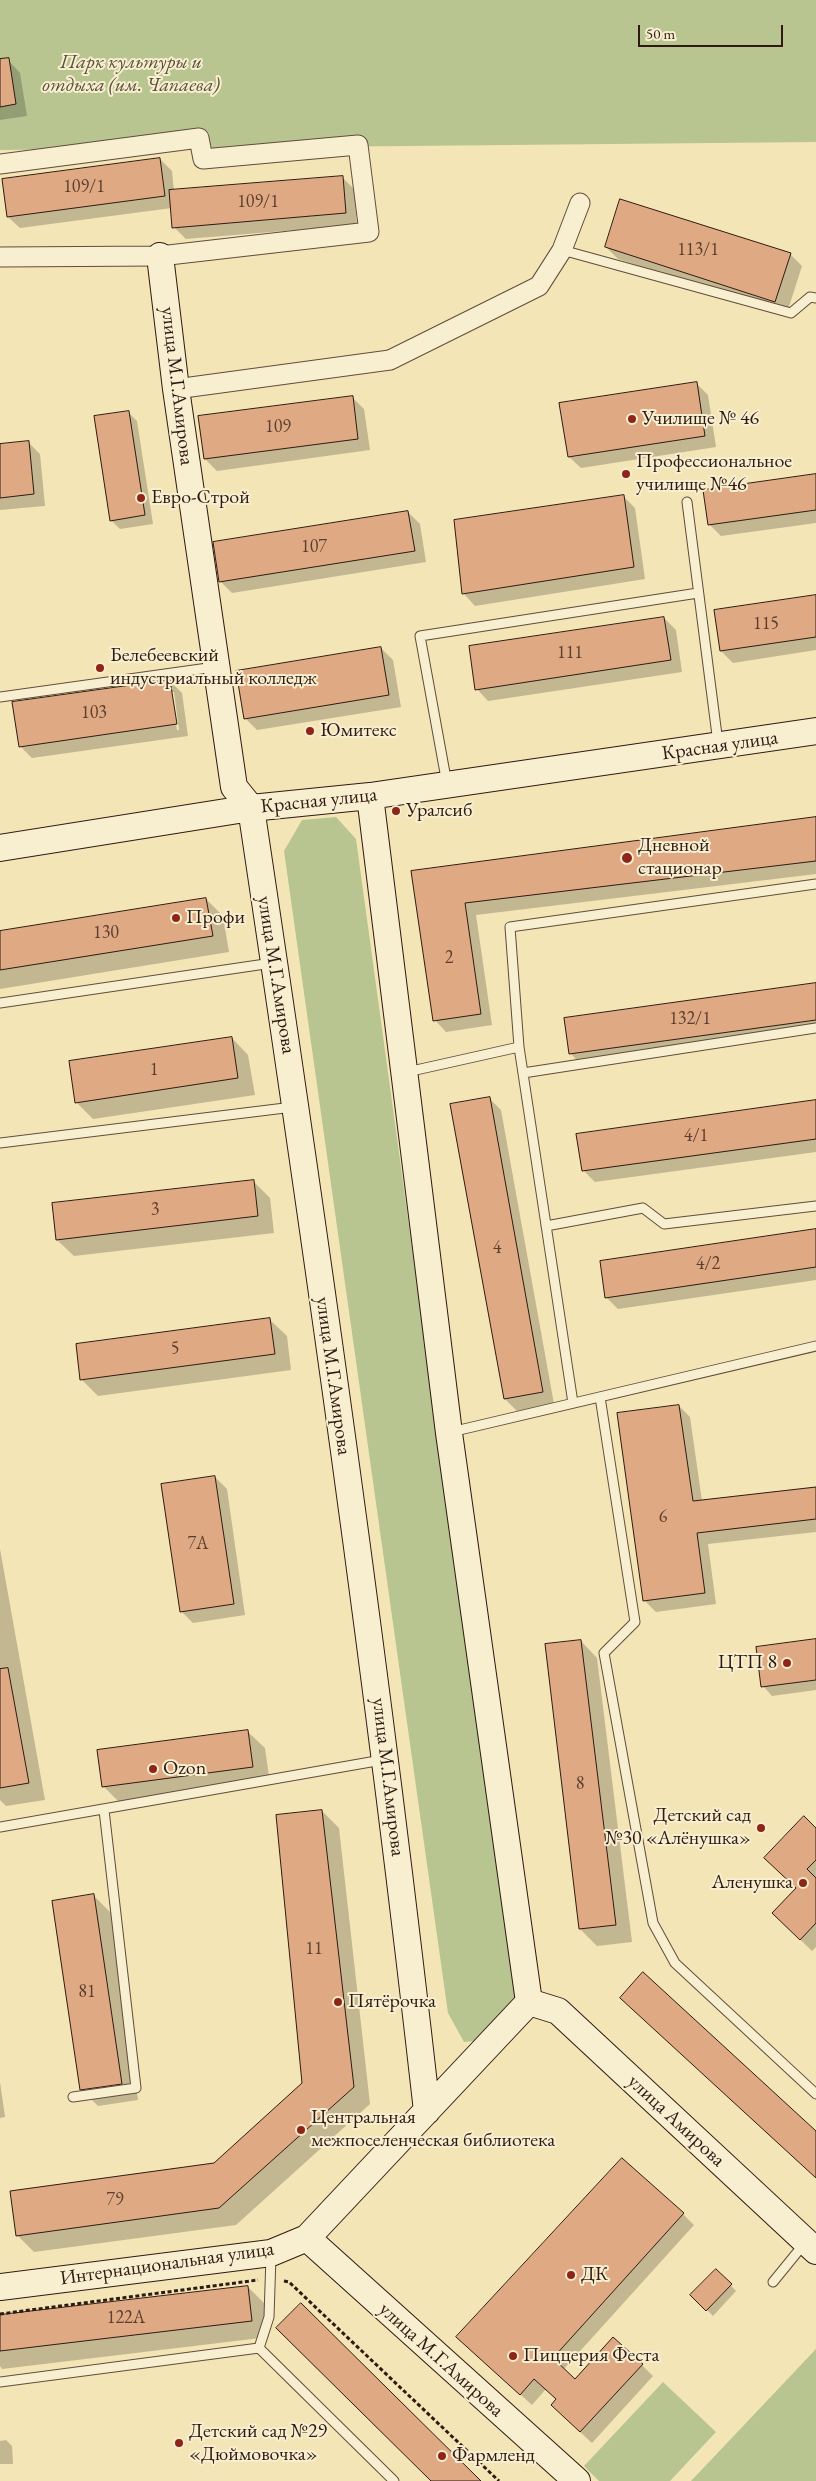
<!DOCTYPE html>
<html>
<head>
<meta charset="utf-8">
<style>
	body { margin:0 }
	#map { position:relative; width:816px; height:2481px; overflow:hidden; background:#f4e5b6; font-family:"EB Garamond",serif }
	canvas { display:block }
	.scale { position:absolute; left:638px; top:25px; width:145px; height:22px; box-sizing:border-box; border:2px solid #2f1a13; border-top:0; padding-left:6px; font-size:15px; line-height:18px; white-space:nowrap; color:#2f1a13; -webkit-text-stroke:4px #f8eed0; paint-order:stroke }
</style>
</head>
<body>
<div id="map">
<canvas width="816" height="2481"></canvas>
<div class="scale">50 m</div>
</div>
<script>
const context = document.querySelector('canvas').getContext('2d');
context.lineJoin = 'round';
function paint(path, color) { context.fillStyle = color; context.fill(path, 'evenodd'); }
function strokePath(path, color, width, dash) { context.strokeStyle = color; context.lineWidth = width; context.lineCap = dash ? 'butt' : 'round'; context.setLineDash(dash || []); context.stroke(path); }
function label(font, color, halo, rows, align = 'center') {
  context.font = font + ' "EB Garamond",serif'; context.lineWidth = 4; context.setLineDash([]); context.textBaseline = 'middle'; context.strokeStyle = halo; context.fillStyle = color; for (const [text, x, y, turn = 0] of rows) {
    context.save(); context.translate(x, y); context.rotate((+turn || 0) * Math.PI / 180); context.textAlign = isNaN(turn) ? turn : align; if (halo) context.strokeText(text, 0, 0); context.fillText(text, 0, 0); context.restore();
  }
}
const green = new Path2D(`
	M0 0H816V142L0 150Z
	M336 817 356 839 516 2006 495 2039 464 2042 448 2013 284 851 302 820Z
	M816 2349V2481H691Z
	M663 2382 716 2432 670 2481H599L584 2466Z`);
const shadow = new Path2D(`
	M9 61 20 73 27 116 0 120V62Z
	M160 159 172 171 174 191 342 177 354 189 357 225 186 239 174 227 172 208 20 228 8 217Z
	M606 247 790 254 802 266 787 313 618 259Z
	M696 383 708 395 716 447 581 468 569 457Z
	M352 397 364 409 370 450 217 471 205 459Z
	M128 412 137 421 153 524 120 529 111 520Z
	M28 442 40 454 45 506 0 510V445Z
	M816 475V523L721 536 709 524Z
	M623 496 635 508 645 579 475 606 464 594 455 521Z
	M408 512 420 524 426 562 232 593 220 581Z
	M816 596V650L733 663 721 651Z
	M664 618 676 630 682 672 488 701 477 689Z
	M381 648 393 660 401 707 257 730 245 718Z
	M170 681 182 693 188 736 32 758 20 746ZM171 692H174L179 730H177Z
	M816 818V874L476 915 492 1025 446 1032 435 1020 413 872Z
	M206 899 223 916 229 952 0 989V932Z
	M816 985V1033L582 1065 570 1053Z
	M232 1038 248 1055 255 1095 93 1119 77 1103Z
	M489 1098 501 1110 554 1404 517 1411 505 1399Z
	M816 1102V1152L595 1182 583 1170Z
	M253 1181 270 1198 274 1233 74 1256 57 1240Z
	M816 1230V1280L618 1309 606 1297Z
	M270 1320 287 1336 291 1370 98 1396 81 1379Z
	M679 1406 690 1417 702 1501 816 1488V1532L708 1544 716 1604 656 1612 644 1600Z
	M215 1477 227 1489 245 1615 193 1623 181 1611Z
	M0 1549 45 1800 6 1806 0 1800Z
	M816 1640V1690L772 1696 763 1686Z
	M581 1641 597 1658 632 1942 597 1946 580 1929 546 1645Z
	M248 1732 265 1748 270 1784 120 1803 103 1786Z
	M322 1811 339 1828 370 2104 236 2225 34 2252 17 2235 215 2164 304 2083Z
	M816 1829V1947L812 1951 773 1913 797 1888Z
	M94 1896 111 1913 138 2100 98 2106 81 2089Z
	M0 2082 5 2117 0 2118Z
	M683 2214 694 2225 563 2370 575 2380 642 2365 653 2376 592 2443 564 2417 557 2400 546 2389 532 2405 469 2348Z
	M716 2270 736 2291 713 2316 692 2295Z
	M248 2287 265 2304 269 2337 2 2369 0 2366V2317Z
	M6 2440 12 2446 13 2464H0V2441Z`);
const building = new Path2D(`
	M9 58 16 104 0 107V59Z
	M160 158 165 196 7 217 2 179Z
	M343 176 346 213 172 228 169 190Z
	M620 199 791 253 775 302 605 247Z
	M697 382 705 436 568 457 559 403Z
	M353 396 358 439 204 459 198 416Z
	M129 411 145 515 110 521 94 416Z
	M29 441 34 494 0 498V444Z
	M816 474V510L708 525 703 490Z
	M624 495 634 567 462 594 454 520Z
	M408 511 415 551 219 582 213 542Z
	M816 595V637L720 651 714 610Z
	M664 617 671 660 475 690 469 646Z
	M381 647 389 695 244 719 236 671Z
	M170 680 177 724 19 747 12 702Z
	M816 817V861L465 903 481 1014 433 1021 411 871Z
	M206 898 213 936 0 970V931Z
	M816 983V1020L569 1054 564 1018Z
	M232 1037 238 1078 75 1103 69 1061Z
	M490 1097 543 1392 504 1399 450 1104Z
	M816 1100V1139L582 1171 576 1134Z
	M254 1180 258 1216 56 1240 52 1203Z
	M816 1229V1267L605 1298 600 1261Z
	M270 1318 275 1354 80 1380 76 1344Z
	M679 1405 693 1501 816 1487V1519L697 1533 705 1593 643 1601 617 1413Z
	M215 1476 234 1604 180 1612 161 1484Z
	M816 1639V1680L761 1687 756 1647Z
	M581 1640 616 1925 579 1929 545 1644Z
	M8 1668 29 1783 0 1788V1669Z
	M248 1730 253 1767 102 1787 97 1750Z
	M322 1810 354 2087 219 2208 16 2236 10 2191 214 2163 302 2083 276 1815Z
	M804 1816 816 1828V1860L807 1869 816 1878V1923L800 1940 772 1913 796 1888 764 1858Z
	M94 1894 122 2084 80 2090 52 1901Z
	M643 1972 816 2131V2178L620 1998Z
	M622 2158 684 2213 553 2358 575 2379 613 2337 643 2364 580 2432 551 2405 556 2399 534 2379 520 2395 456 2337Z
	M716 2269 732 2284 706 2311 690 2295Z
	M248 2286 252 2321 0 2351V2315Z
	M301 2303 481 2481H431L276 2328Z`);
const path = new Path2D(`
	M284 2281 289 2282 499 2481
	M0 2314 258 2280`);
const lane = new Path2D(`
	M562 250 791 313 810 297 816 298
	M687 502 718 743
	M0 697 215 667
	M447 784 420 636 698 593
	M0 1003 272 963
	M519 1047 510 927 816 884
	M407 1072 519 1047 573 1403
	M523 1073 816 1028
	M0 1143 293 1107
	M546 1226 643 1208 664 1224 816 1206
	M600 1397 635 1622 604 1653 653 1923 675 1963 816 2094
	M451 1432 816 1346
	M0 1827 382 1760
	M73 2097 136 2088 104 1810
	M773 2282 804 2244
	M259 2348 394 2481
	M0 2382 259 2348 269 2317 271 2256`);
const street = new Path2D(`
	M0 164 199 138 203 159 358 145 369 232 160 256 0 257
	M176 389 390 360 539 286 562 250 580 203`);
const secondary = new Path2D(`
	M160 256 176 389 234 787 251 808C316 1241 378 1675 427 2111
	M370 796 449 1433 529 2002
	M0 848 251 808 370 796 816 731
	M529 2002 558 2011 816 2251
	M307 2238 577 2481
	M0 2287 271 2253 307 2238 529 2002`);
const markers = [
	[632,419,5,"#8f2418"],
	[626,474,5,"#8f2418"],
	[141,498,5,"#8f2418"],
	[100,668,5,"#8f2418"],
	[310,731,5,"#8f2418"],
	[396,811,5,"#8f2418"],
	[627,858,6,"#8f2418"],
	[176,918,5,"#8f2418"],
	[787,1663,5,"#8f2418"],
	[153,1769,5,"#8f2418"],
	[761,1828,5,"#8f2418"],
	[803,1883,5,"#8f2418"],
	[338,2002,5,"#8f2418"],
	[301,2130,5,"#8f2418"],
	[571,2275,5,"#8f2418"],
	[513,2356,5,"#8f2418"],
	[179,2443,5,"#8f2418"],
	[442,2456,5,"#8f2418"]
];
const numberNames = [
	["109/1",84,187],
	["109/1",258,202],
	["113/1",698,250],
	["109",278,427],
	["107",314,547],
	["115",766,624],
	["111",570,653],
	["103",94,713],
	["130",106,933],
	["2",449,958],
	["132/1",690,1019],
	["1",154,1070],
	["4/1",696,1136],
	["3",155,1210],
	["4",497,1248],
	["4/2",708,1264],
	["5",175,1349],
	["6",663,1517],
	["7А",198,1544],
	["8",580,1784],
	["11",314,1949],
	["81",87,1992],
	["79",115,2200],
	["122А",126,2318]
];
const parkNames = [
	["Парк культуры и",131,63],
	["отдыха (им. Чапаева)",131,86]
];
const streetNames = [
	["улица М.Г.Амирова",177,386,83],
	["Красная улица",720,746,-8],
	["Красная улица",319,801,-6],
	["улица М.Г.Амирова",276,975,81],
	["улица М.Г.Амирова",333,1376,82],
	["улица М.Г.Амирова",388,1777,83],
	["улица Амирова",676,2121,43],
	["Интернациональная улица",167,2264,-8],
	["улица М.Г.Амирова",441,2360,42]
];
const poiNames = [
	["Училище № 46",642,419],
	["Профессиональное",636,462],
	["училище №46",636,485],
	["Евро-Строй",151,498],
	["Белебеевский",110,656],
	["индустриальный колледж",110,679],
	["Юмитекс",320,731],
	["Уралсиб",406,811],
	["Дневной",638,846],
	["стационар",638,869],
	["Профи",186,918],
	["ЦТП 8",777,1663,"right"],
	["Ozon",163,1769],
	["Детский сад",751,1816,"right"],
	["№30 «Алёнушка»",751,1839,"right"],
	["Аленушка",793,1883,"right"],
	["Пятёрочка",348,2002],
	["Центральная",311,2118],
	["межпоселенческая библиотека",311,2141],
	["ДК",581,2275],
	["Пиццерия Феста",523,2356],
	["Детский сад №29",189,2432],
	["«Дюймовочка»",189,2455],
	["Фармленд",452,2456]
];
paint(green, '#b9c590');
paint(shadow, '#0003');
paint(building, '#dea983');
strokePath(building, '#2f1a13', 1);
strokePath(lane, '#604d3c', 11);
strokePath(street, '#604d3c', 21);
strokePath(secondary, '#2f1a13', 28);
strokePath(path, '#2f1a13', 3, [4, 2.5]);
strokePath(lane, '#f8eed0', 9);
strokePath(street, '#f8eed0', 19);
strokePath(secondary, '#f8eed0', 26);
for (const [x, y, r, color] of markers) { const dot = new Path2D(); dot.arc(x, y, r, 0, 2 * Math.PI); context.fillStyle = color; context.fill(dot); strokePath(dot, '#f8eed0', 2); }
label('18px', '#5b3e2f', null, numberNames);
label('italic 20px', '#584d38', '#f8eed0', parkNames);
label('20px', '#2f1a13', '#f8eed0', streetNames);
label('20px', '#2f1a13', '#f8eed0', poiNames, 'left');
</script>
</body>
</html>
